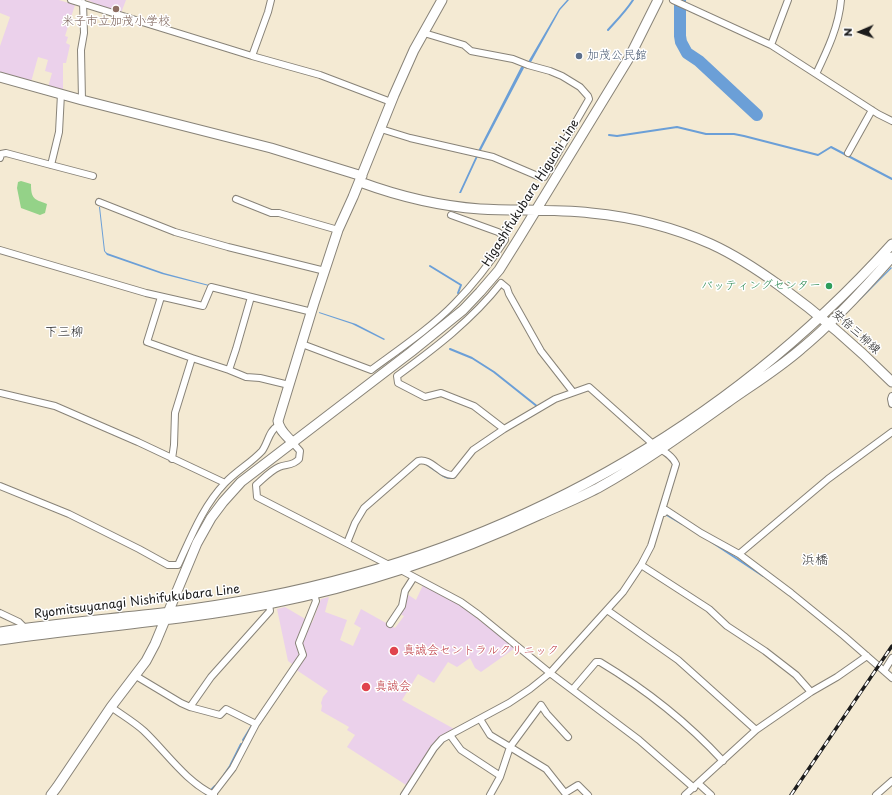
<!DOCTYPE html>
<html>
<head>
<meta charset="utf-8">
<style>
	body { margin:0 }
	#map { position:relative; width:892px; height:795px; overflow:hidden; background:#f4ead3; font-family:"Playpen Sans",sans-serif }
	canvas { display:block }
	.north { position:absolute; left:840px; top:12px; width:40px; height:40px; -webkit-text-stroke:3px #fff; paint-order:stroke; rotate:268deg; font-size:11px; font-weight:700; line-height:16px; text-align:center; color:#1c1c1c }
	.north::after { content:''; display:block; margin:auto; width:14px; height:18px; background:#1c1c1c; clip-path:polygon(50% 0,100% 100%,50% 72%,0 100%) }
</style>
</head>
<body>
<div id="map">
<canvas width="892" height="795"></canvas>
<div class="north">N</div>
</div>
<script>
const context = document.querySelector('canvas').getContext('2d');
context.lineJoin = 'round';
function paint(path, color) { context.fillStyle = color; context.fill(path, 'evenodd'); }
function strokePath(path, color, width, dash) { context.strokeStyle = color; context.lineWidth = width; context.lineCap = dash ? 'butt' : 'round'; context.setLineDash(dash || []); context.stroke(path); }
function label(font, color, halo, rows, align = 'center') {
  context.font = font + ' "Playpen Sans","Klee One",sans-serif'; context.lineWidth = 3; context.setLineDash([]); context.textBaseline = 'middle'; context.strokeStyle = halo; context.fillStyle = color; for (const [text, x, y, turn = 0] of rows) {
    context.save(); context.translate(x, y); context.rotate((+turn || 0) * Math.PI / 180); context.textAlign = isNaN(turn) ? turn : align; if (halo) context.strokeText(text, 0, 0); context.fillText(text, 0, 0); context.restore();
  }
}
const built = new Path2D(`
	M0 0H59L75 5 65 36 68 37 66 43 70 45 66 63H63V91L48 87 52 73 45 71 48 60 38 57 31 82 0 73V46L10 17 0 13Z
	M87 0H126L121 13 96 6 92 2Z
	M423 585 460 605 515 648 481 672 475 668 470 658 457 667 448 662 434 683 418 674 402 700 456 730 447 734 408 784 406 785 347 747 355 735 347 730 349 727 321 711 322 706 321 703 323 697 328 691 295 669 296 667 288 661 277 609 285 607 312 623 321 599 329 597 325 612 347 620 340 640 353 646 361 628 354 624 361 609 395 628 404 616 400 614 404 608 407 594 416 600Z`);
const green = new Path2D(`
	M21 181 31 184C31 199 34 199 47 204L45 213 40 215 21 208 17 188 18 182Z`);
const water = new Path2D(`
	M567 0H569L560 10 530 64 528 62 559 9Z
	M523 66 524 68 480 152 478 151 521 67Z
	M477 154H479L461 193H459Z
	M99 207H100L105 251 107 253 164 273 209 285V286L162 274 107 255 104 251Z
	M891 267 892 268 846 314Z
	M319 312 356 324 385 339 384 340 352 324 319 313Z`);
const stream = new Path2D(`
	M608 30C617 20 626 11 633 0
	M609 135 617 136 677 127 706 134H734L744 136 818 155 831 147 892 179
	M430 266 461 285 458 293
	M450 349 472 358 494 372 538 407
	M426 464 436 471
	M439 473C444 477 449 480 455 477
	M665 514 682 524
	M710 541 763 576
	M243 740 251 727
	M224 775 230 766 241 744
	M206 795 215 786`);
const river = new Path2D(`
	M680 0V36L681 42 687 53 699 61 757 115`);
const street = new Path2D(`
	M71 0 252 56 268 12 271 0
	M673 0 771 45 878 114 892 121
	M771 45 788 0
	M252 56 320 75 391 102
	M816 74C827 51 839 26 841 0
	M61 94 59 132 51 165 93 176
	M82 100 81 50 84 33 83 3
	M381 129 410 138 493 157 540 177H544L589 99 588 96 580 87 562 76 550 71 528 65 513 59 471 51 464 45 424 33
	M848 153 872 110
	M0 158 1 154 6 153 51 165
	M236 199 271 213H279L338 230
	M99 202 175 232 228 247 325 271
	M0 250 146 293 203 306 211 287 312 312
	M161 297 147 342 192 358
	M302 344 371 370C398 350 432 327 455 303 474 284 490 263 505 240V237L498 232 451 215
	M229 370 246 377 260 378 289 385
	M0 393 55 406 138 442 225 483
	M892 396 891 399 892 404
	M504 429 474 406 441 393 425 397 398 383 397 376C435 348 472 320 501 283L507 288 509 294 541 351 573 392
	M292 442 300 451 299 459C293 466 286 464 279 467 270 471 263 479 256 485L257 497 389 565
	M172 459 174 445 175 413 192 358 229 370 236 349 251 297
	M0 486 69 514 139 549 168 565H178C191 537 203 506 225 483 236 471 251 463 262 451 268 443 269 430 278 426
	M662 513H664L666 510 701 533 739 554 791 593 844 636 892 678
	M347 543 355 523 364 508 418 461C431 457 440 476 453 475L473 450 504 429 555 399 589 387 654 445C662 450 672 455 676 464L651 546 641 565 623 592 567 654 550 673 530 689 509 703 442 739 434 748 404 795
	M739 554 828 479 892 432
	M641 565 709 609 727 626 765 651 796 675 811 692
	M399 569 461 602 479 615 550 673 639 740 694 788
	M607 610 678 660 756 730
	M0 613 19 622 25 628
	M390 624 402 606 405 591 414 577
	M884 671 892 658
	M136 676 181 703 190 707 220 715 226 709 256 724 233 768 213 794
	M573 689 596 662H600C645 689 687 722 723 761
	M111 707C122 715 134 722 144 731 167 753 185 781 214 795
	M190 707 211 677 270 611 269 604
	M480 719 490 735 510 747 541 705 547 714 568 737
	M256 724 303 655 299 643 316 601 314 594
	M450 735 461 750 499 775
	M699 784 711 795
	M490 795 500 777 510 747 546 769 565 793 578 785 588 795
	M685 795 756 730 811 692 837 677 867 656
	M876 795 892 781`);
const secondary = new Path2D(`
	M0 77 82 100 271 148 362 176
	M360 182C398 196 439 206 480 209 517 211 554 209 591 213 633 217 673 227 711 244 735 255 758 270 780 286 820 315 857 347 892 382
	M292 442C286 435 279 430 278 421L314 303 338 230 353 197 394 95 414 50 442 0
	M0 632C56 623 113 619 170 612 201 608 233 603 264 597 509 549 725 429 892 244
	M0 640C89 627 180 621 268 604 361 586 453 555 539 515 559 506 579 498 598 488 643 463 686 432 728 402 752 385 778 369 801 349 834 322 864 289 892 257
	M51 795 57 787 111 707 146 661 155 644 197 543 211 518 223 502 241 482 411 352 463 310 480 292 499 270 519 238 629 58 658 0`);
const rail = new Path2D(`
	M791 795 892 646`);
const markers = [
	[116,9,4,"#8d6e63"],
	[579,56,4,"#5c6f8a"],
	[829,286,4,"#2e9e5b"],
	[394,651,5,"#e0444e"],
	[366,687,5,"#e0444e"]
];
const educationNames = [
	["米子市立加茂小学校",116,22]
];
const serviceNames = [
	["加茂公民館",587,56]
];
const streetNames = [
	["Higashifukubara Higuchi Line",531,193,-58],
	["安倍三柳線",856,332,42],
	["Ryomitsuyanagi Nishifukubara Line",137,602,-7]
];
const leisureNames = [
	["バッティングセンター",821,286]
];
const healthNames = [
	["真誠会セントラルクリニック",403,651],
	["真誠会",375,687]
];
const neighbourhoodNames = [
	["下三柳",64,332],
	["浜橋",815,560]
];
paint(built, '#ebd1eb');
paint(green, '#94d288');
paint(water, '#6b9fd7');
strokePath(stream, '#6b9fd7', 2);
strokePath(river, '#6b9fd7', 12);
strokePath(street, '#888378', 8);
strokePath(secondary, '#888378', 11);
strokePath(street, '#fff', 6);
strokePath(secondary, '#fff', 9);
strokePath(rail, '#1c1c1c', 3.5);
strokePath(rail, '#fff', 2, [6]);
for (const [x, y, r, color] of markers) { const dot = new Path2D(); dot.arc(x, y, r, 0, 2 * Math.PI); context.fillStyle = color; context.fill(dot); strokePath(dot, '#fff', 1.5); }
label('12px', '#785e54', '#fff', educationNames);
label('12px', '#4e5e75', '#fff', serviceNames, 'left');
label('12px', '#1c1c1c', '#fff', streetNames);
label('12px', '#27864d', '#fff', leisureNames, 'right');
label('12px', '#be3a42', '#fff', healthNames, 'left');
label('13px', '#1c1c1c', '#fff', neighbourhoodNames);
</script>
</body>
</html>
